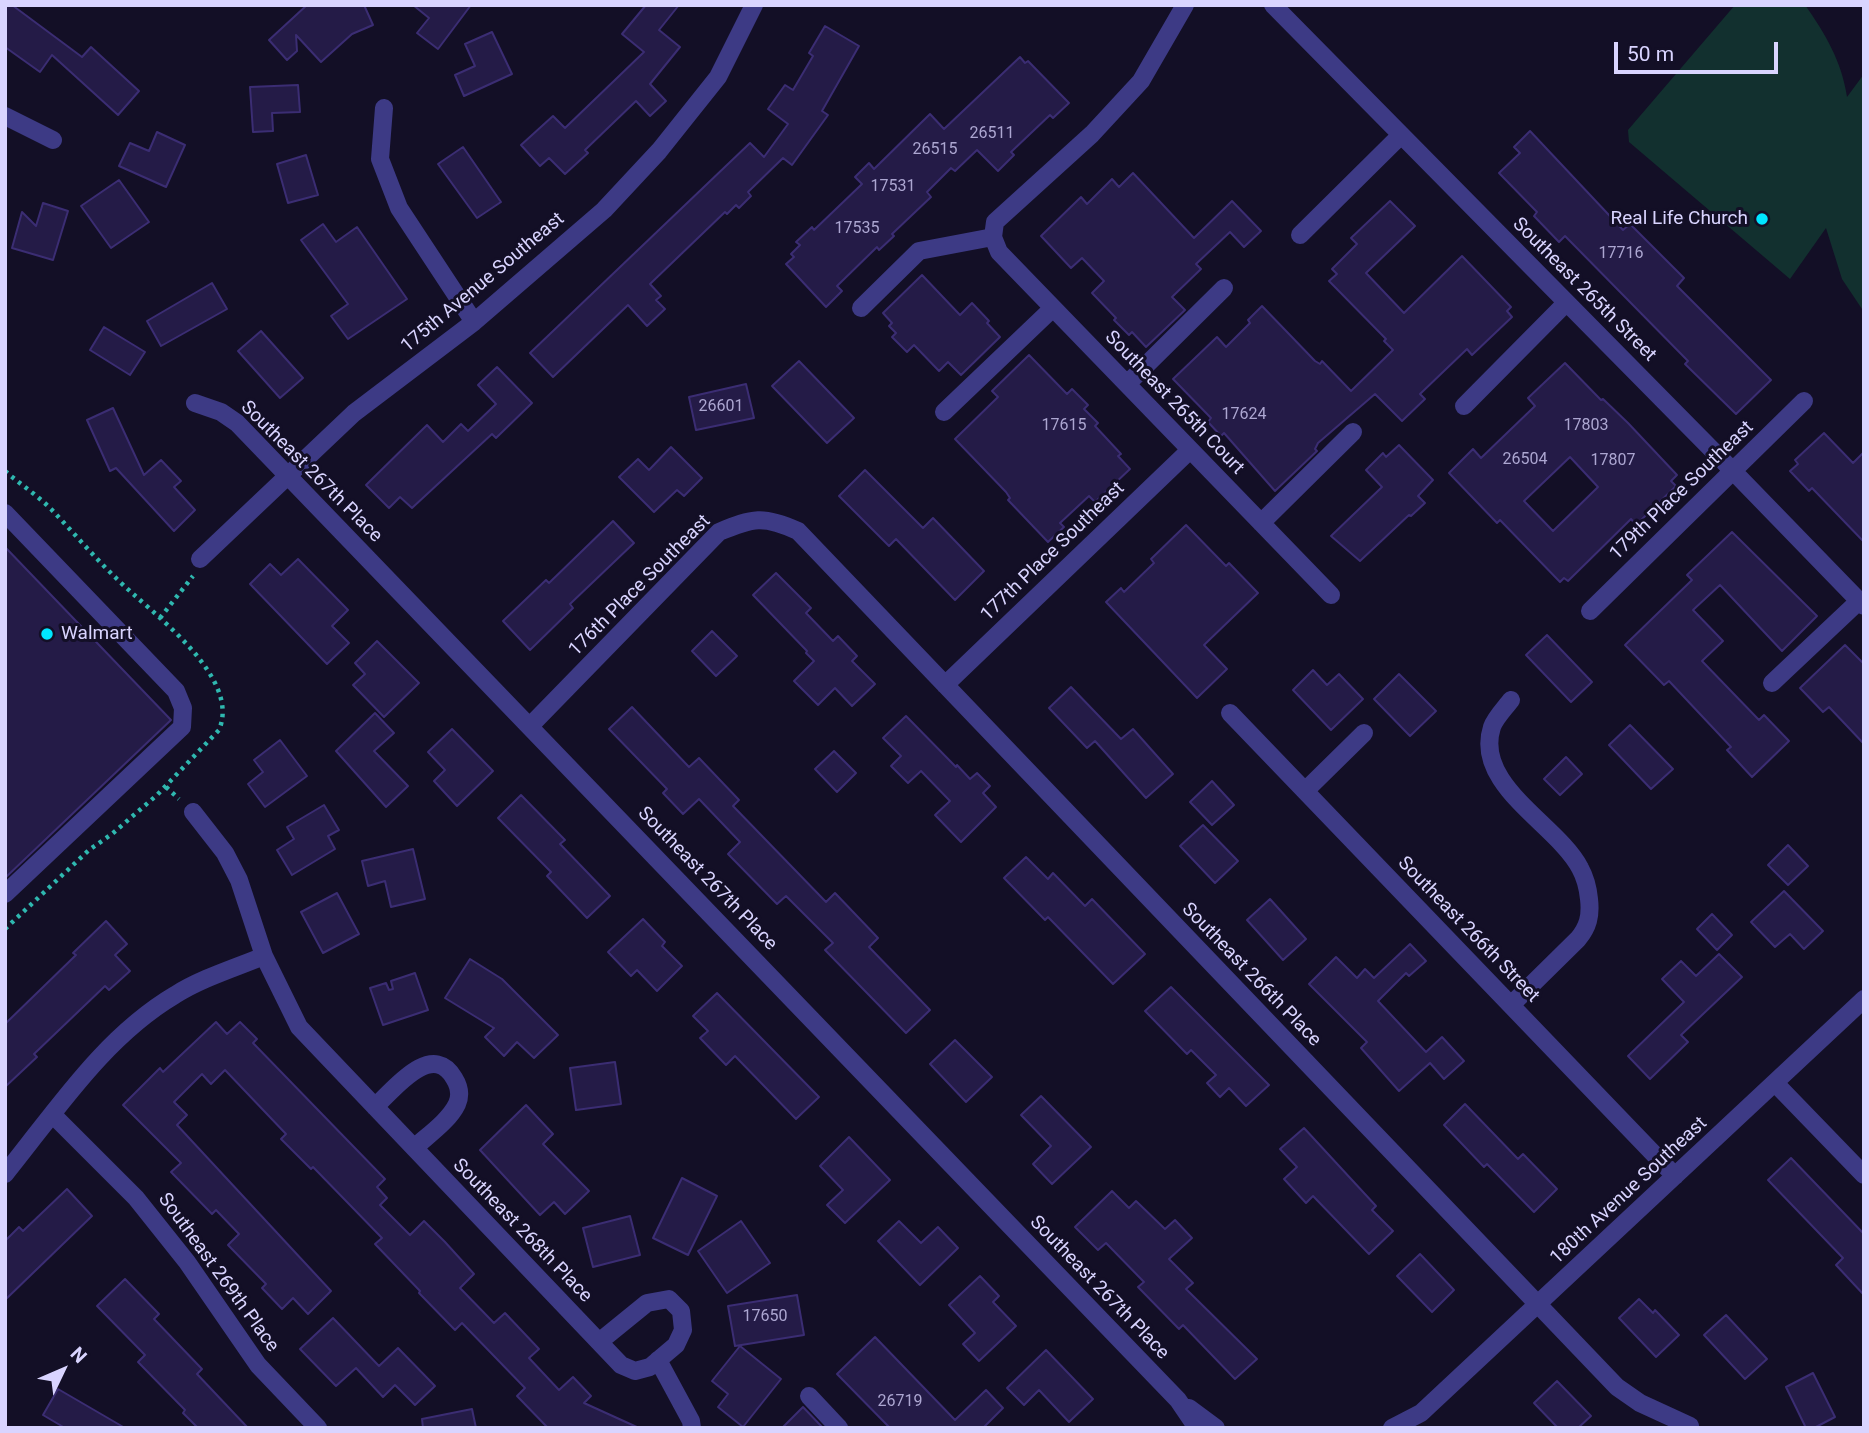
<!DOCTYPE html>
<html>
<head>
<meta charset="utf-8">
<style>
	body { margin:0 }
	#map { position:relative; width:1869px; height:1433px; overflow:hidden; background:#130f26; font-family:Roboto,sans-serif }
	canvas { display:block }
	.frame { position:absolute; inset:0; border:7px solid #d9d4ff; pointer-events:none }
	.north { position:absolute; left:28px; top:1335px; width:70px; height:70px; -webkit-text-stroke:5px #130f26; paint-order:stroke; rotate:46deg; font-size:19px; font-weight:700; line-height:28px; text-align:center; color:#d9d4ff }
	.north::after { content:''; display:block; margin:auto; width:24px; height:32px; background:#d9d4ff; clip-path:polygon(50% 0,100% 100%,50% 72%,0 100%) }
	.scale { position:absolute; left:1614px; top:42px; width:164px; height:32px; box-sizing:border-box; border:4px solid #d9d4ff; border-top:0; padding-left:9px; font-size:21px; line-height:24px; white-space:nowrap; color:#d9d4ff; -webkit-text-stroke:5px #130f26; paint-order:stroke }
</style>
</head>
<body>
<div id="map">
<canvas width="1869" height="1433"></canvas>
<div class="frame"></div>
<div class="north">N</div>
<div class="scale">50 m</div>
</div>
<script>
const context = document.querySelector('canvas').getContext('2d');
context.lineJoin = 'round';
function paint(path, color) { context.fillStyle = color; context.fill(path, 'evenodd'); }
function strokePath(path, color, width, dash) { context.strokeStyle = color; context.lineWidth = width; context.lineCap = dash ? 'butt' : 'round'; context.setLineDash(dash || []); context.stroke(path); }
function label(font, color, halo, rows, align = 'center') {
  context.font = font + ' Roboto,sans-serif'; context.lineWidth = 6; context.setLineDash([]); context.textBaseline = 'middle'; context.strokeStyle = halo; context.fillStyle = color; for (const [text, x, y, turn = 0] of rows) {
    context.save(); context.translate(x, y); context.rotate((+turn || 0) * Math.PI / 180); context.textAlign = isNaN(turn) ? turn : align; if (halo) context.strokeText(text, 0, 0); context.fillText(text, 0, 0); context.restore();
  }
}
const green = new Path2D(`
	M1735 5H1805C1825 33 1842 62 1847 97L1864 74V312L1842 279 1826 228 1790 279 1629 142 1628 130Z`);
const building = new Path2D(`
	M5 5H12L82 57 91 47 139 91 118 115 52 55 40 72 5 47Z
	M307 5H364L373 25 352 34 321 62 296 35 297 51 287 60 269 40Z
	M413 5H471L438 49 417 33 429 18Z
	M646 5H679L659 30 680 47 650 84 666 101 650 116 636 101 585 150 588 153 565 174 549 158 540 166 521 145 553 116 565 128 644 52 622 34Z
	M825 26 859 46 822 111 828 115 792 165 783 158 748 192 751 196 739 208 736 205 727 214 725 212 650 284 661 296 656 300 665 309 647 326 628 305 553 377 530 353 750 143 764 157 788 124 768 109 785 85 793 90 813 56 809 53Z
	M492 32 512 74 464 96 455 75 475 66 465 44Z
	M1020 57 1025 63 1028 61 1069 103 1053 118 1050 115 1011 152 1014 155 998 171 977 150 955 171 951 168 927 192 931 197 892 234 894 236 879 250 877 247 837 286 842 291 826 307 786 264 794 257 791 254 800 245 796 242 812 227 814 230 862 184 855 177 869 163 874 169 930 114 944 129Z
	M298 85 300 112 272 113 273 131 253 132 250 87Z
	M1530 131 1623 230 1630 224 1684 278 1677 286 1771 380 1736 414 1685 364 1688 361 1565 236 1559 242 1534 216 1537 212 1499 173 1520 153 1514 147Z
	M157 132 185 145 166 187 119 166 130 143 149 151Z
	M463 147 501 202 477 218 438 164Z
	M306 155 318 195 288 203 277 164Z
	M1133 173 1194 238 1232 201 1261 231 1244 247 1230 232 1196 264 1201 269 1172 297 1185 310 1146 347 1132 332 1129 335 1114 320 1116 318 1092 293 1104 281 1082 258 1071 268 1041 236 1081 197 1087 204 1112 179 1119 187Z
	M119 180 149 222 111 248 81 206Z
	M1390 201 1415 226 1366 273 1404 313 1462 256 1511 307 1507 311 1512 317 1472 355 1467 349 1420 394 1425 399 1402 421 1375 394 1318 443 1315 449 1317 451 1275 491 1224 433 1221 436 1208 422 1211 418 1173 379 1217 337 1226 347 1250 323 1248 320 1262 306 1315 361 1320 364 1322 361 1351 391 1393 350 1384 341 1386 339 1329 281 1337 274 1332 269 1357 244 1351 238Z
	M43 203 68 211 53 260 12 248 22 212 36 226Z
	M323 224 336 242 357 227 407 299 348 339 331 316 348 304 301 240Z
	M922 275 960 315 972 303 989 321 987 323 1000 337 961 375 948 362 939 371 914 345 907 352 892 337 896 333 889 326 892 323 883 313Z
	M212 283 227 309 161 346 147 321Z
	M104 327 145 352 130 375 90 350Z
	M261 331 303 378 280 398 238 351Z
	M1029 355 1067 394 1072 389 1088 405 1084 409 1098 423 1095 426 1121 454 1118 456 1130 469 1095 502 1089 496 1060 523 1064 527 1048 542 1008 500 1010 498 1006 492 955 439 998 397 992 391Z
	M799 361 854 418 827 443 772 386Z
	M1565 363 1601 400 1603 399 1628 423 1677 475 1671 481 1676 486 1636 525 1631 519 1568 581 1564 578 1560 582 1500 520 1497 523 1449 473 1473 449 1481 458 1535 406 1528 398ZM1570 457 1598 487 1553 531 1524 501Z
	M497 367 532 403 496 438 492 434 412 508 400 497 389 508 366 485 427 425 443 442 461 424 468 431 496 404 478 385Z
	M746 384 754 418 696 430 689 397Z
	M113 408 144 475 161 460 181 481 174 487 195 510 174 531 116 468 110 471 87 420Z
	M1824 433 1853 463 1864 452V542L1812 488 1809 491 1790 471 1798 464 1795 460Z
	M1399 445 1433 480 1418 496 1425 503 1411 516 1409 515 1360 561 1331 536 1382 487 1366 470 1383 453 1386 457Z
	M671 447 702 478 684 496 677 490 654 512 619 477 638 459 649 470Z
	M865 470 923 528 933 518 984 571 955 600 896 539 889 546 839 496Z
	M613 521 634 543 570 604 573 608 530 650 503 621 546 580 549 583Z
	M1186 525 1226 566 1229 563 1258 593 1204 645 1227 669 1197 698 1106 602 1121 588 1124 592 1154 563 1151 559Z
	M1732 532 1817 616 1782 651 1720 585 1693 610 1723 641 1702 661 1759 720 1764 715 1789 741 1752 777 1727 750 1731 747 1669 681 1664 685 1625 645 1692 580 1687 575Z
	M5 547 171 720 5 878Z
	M298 559 348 610 332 626 349 643 327 664 250 584 270 564 281 575Z
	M776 573 811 608 806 613 833 641 838 636 857 656 852 661 875 684 852 706 835 688 818 705 794 681 814 661 806 653 807 651 753 595Z
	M712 631 737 656 716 676 692 651Z
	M1547 635 1592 682 1571 702 1526 655Z
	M377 641 419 683 384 717 353 685 365 674 355 663Z
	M1845 645 1864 664V744L1829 707 1823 712 1800 688Z
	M1313 670 1327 685 1339 674 1363 699 1331 730 1293 690Z
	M1399 674 1436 711 1410 736 1374 699Z
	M1071 687 1121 739 1133 729 1173 774 1146 798 1095 741 1087 748 1049 708Z
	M632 707 689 767 699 758 739 800 733 806 826 902 835 893 878 938 869 947 930 1010 906 1033 825 950 833 943 786 896 777 904 728 854 740 842 699 799 683 814 663 793 667 789 609 729Z
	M375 713 394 733 374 751 408 786 386 807 336 751Z
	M906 716 956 767 957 765 970 779 977 773 990 786 983 793 996 807 961 842 935 815 950 801 921 771 908 783 891 766 901 756 883 738Z
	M1630 725 1673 769 1651 789 1609 745Z
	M452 729 493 771 457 806 434 781 445 770 428 752Z
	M280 740 307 776 265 807 248 784 263 772 254 760Z
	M834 751 856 773 837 792 815 769Z
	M1566 757 1582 774 1560 795 1544 779Z
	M1212 781 1234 805 1212 825 1190 802Z
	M521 795 565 840 560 844 610 896 587 918 547 876 551 872 498 818Z
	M324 805 339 830 328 836 335 849 292 875 277 850 294 839 287 827Z
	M1203 825 1238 861 1215 883 1180 846Z
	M1788 845 1808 866 1788 885 1768 865Z
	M413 849 425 899 391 907 385 881 368 886 362 861Z
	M1026 857 1048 879 1053 873 1085 906 1092 899 1145 954 1113 984 1048 917 1045 920 1004 878Z
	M1784 891 1823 931 1804 949 1790 934 1775 947 1751 922Z
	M337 893 359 934 323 953 301 912Z
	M1270 899 1306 939 1283 960 1247 920Z
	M1712 914 1732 935 1717 950 1697 929Z
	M643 919 665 942 662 946 682 966 657 991 637 970 631 976 608 952Z
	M106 921 127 944 115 955 130 971 109 990 105 986 34 1054 37 1057 5 1087V1024L76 955 73 953Z
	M1410 944 1426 961 1409 976 1406 973 1378 1001 1426 1052 1442 1037 1464 1061 1444 1079 1430 1063 1399 1091 1361 1048 1367 1042 1309 984 1336 957 1357 978 1365 969 1374 978Z
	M1719 954 1742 977 1681 1035 1688 1042 1650 1079 1628 1056 1684 1002 1662 979 1681 961 1696 976Z
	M470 959 502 979 558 1035 534 1058 517 1042 504 1056 485 1037 494 1028 445 998Z
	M415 973 428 1010 383 1025 370 988 386 983 389 990 393 989 391 981Z
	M1171 987 1269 1085 1246 1106 1229 1088 1220 1097 1207 1083 1216 1075 1191 1050 1187 1054 1145 1011Z
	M717 993 819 1097 796 1119 735 1056 726 1065 700 1038 708 1031 693 1016Z
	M216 1022 227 1034 240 1022 257 1039 253 1043 385 1179 377 1187 387 1198 380 1205 410 1235 424 1221 445 1242 474 1274 460 1288 494 1323 505 1313 539 1349 529 1358 559 1390 573 1377 591 1396 584 1403 639 1428H548L517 1396 525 1388 462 1323 455 1330 419 1293 420 1291 375 1244 382 1238 313 1167 311 1169 281 1139 286 1134 225 1070 211 1084 202 1074 174 1102 187 1115 177 1125 331 1291 308 1314 293 1298 282 1309 262 1288 266 1284 228 1245 239 1234 216 1210 212 1214 171 1172 181 1163 123 1105 160 1068 163 1072Z
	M955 1040 992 1077 966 1102 930 1064Z
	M615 1062 621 1104 576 1110 570 1068Z
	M1041 1096 1091 1147 1052 1184 1033 1164 1051 1146 1021 1115Z
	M1465 1104 1518 1159 1523 1154 1557 1189 1534 1212 1487 1164 1484 1167 1444 1125Z
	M526 1105 553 1134 543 1144 589 1191 565 1214 554 1202 540 1215 480 1150Z
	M1304 1128 1376 1206 1372 1210 1393 1231 1369 1254 1313 1196 1306 1203 1284 1179 1297 1167 1280 1149Z
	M849 1137 890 1180 845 1223 827 1205 843 1190 820 1166Z
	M1791 1158 1864 1234V1295L1836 1265 1843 1258 1768 1180Z
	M682 1178 717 1196 688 1255 653 1238Z
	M67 1189 92 1216 5 1300V1241L19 1227 23 1231Z
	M1112 1191 1129 1208 1136 1201 1165 1229 1175 1220 1192 1238 1169 1259 1193 1283 1186 1289 1257 1359 1235 1379 1183 1325 1179 1329 1138 1287 1144 1282 1106 1243 1098 1250 1075 1227Z
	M630 1216 640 1255 593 1267 583 1228Z
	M741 1221 770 1263 727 1293 698 1251Z
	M899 1221 921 1243 938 1227 958 1248 920 1285 878 1241Z
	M1420 1254 1454 1290 1432 1312 1397 1276Z
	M980 1276 999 1296 993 1302 1016 1326 979 1361 963 1344 975 1333 949 1305Z
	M125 1279 159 1314 154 1319 202 1369 197 1374 248 1428H198L183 1413 185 1410 138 1362 145 1355 97 1306Z
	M797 1295 804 1335 735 1346 728 1306Z
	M1639 1299 1653 1313 1655 1310 1679 1335 1656 1357 1619 1318Z
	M1726 1315 1767 1359 1745 1379 1704 1335Z
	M333 1318 379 1366 398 1348 435 1386 415 1405 395 1385 383 1397 356 1368 336 1386 300 1349Z
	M875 1337 955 1420 986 1390 1003 1408 983 1428H890L837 1374Z
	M740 1346 781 1379 743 1427 718 1407 728 1394 712 1381Z
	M1046 1350 1093 1399 1069 1422 1039 1390 1024 1405 1007 1388Z
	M1813 1373 1835 1417 1814 1428H1806L1786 1387Z
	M1557 1381 1591 1416 1578 1428H1558L1534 1403Z
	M58 1389 125 1428H65L43 1415Z
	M803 1407 823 1428H782Z
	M472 1409 476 1428H423L422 1419Z`);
const path = new Path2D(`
	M5 471C20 484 37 495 51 509 73 532 94 557 117 579 150 612 242 676 219 730L157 795 112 834 89 850 5 929
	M160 618 193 576
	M166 787 179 799`);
const minor = new Path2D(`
	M1273 5 1733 471 1864 606
	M384 108 380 159 399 208 474 322
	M5 116 53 140
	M1300 235 1400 136
	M993 237 999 252 1331 595
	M993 237 995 222 1092 134 1141 81 1185 5
	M861 308 919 251 993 237
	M1127 384 1224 288
	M195 403 221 412 237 423 1178 1400 1197 1428
	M1464 406 1566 303
	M944 412 1053 308
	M5 513 176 691 183 708 182 727 5 894
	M1261 523 1353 432
	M200 559 354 413 474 322 604 210 659 151 718 77 754 5
	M1590 611 1804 401
	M1772 683 1859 601
	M945 685 1190 450
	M1230 713 1675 1176
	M530 726 719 532C753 518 763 515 798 531L1617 1387 1640 1403 1690 1426
	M1305 791 1364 733
	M193 812 225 853 239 880 264 956 299 1027 621 1365 635 1371 650 1367 676 1345 683 1330 681 1311 669 1299 647 1303 599 1342
	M1511 1005 1578 939C1588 927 1591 916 1589 899 1588 889 1585 877 1580 868 1558 825 1473 785 1492 727 1495 718 1505 708 1511 700
	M1775 1083 1864 1175
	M375 1107C393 1090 432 1040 454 1078 459 1086 461 1095 457 1104 449 1121 427 1136 414 1148
	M53 1115 136 1198 187 1262 258 1365 318 1428
	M5 1174C56 1111 104 1037 175 995 202 978 235 968 264 956
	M658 1360 691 1421 692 1428
	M809 1396 839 1428
	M1189 1408 1216 1428
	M1392 1428 1421 1413 1864 999`);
const markers = [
	[1762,219,7,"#00e5ff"],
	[47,634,7,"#00e5ff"]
];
const numberNames = [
	["26511",992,134],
	["26515",935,150],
	["17531",893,187],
	["17535",857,229],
	["17716",1621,254],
	["26601",721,407],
	["17624",1244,415],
	["17615",1064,426],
	["17803",1586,426],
	["26504",1525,460],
	["17807",1613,461],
	["17650",765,1317],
	["26719",900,1402]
];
const poiNames = [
	["Real Life Church",1748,219],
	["Walmart",61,634,"left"]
];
const streetNames = [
	["175th Avenue Southeast",483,283,-40],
	["Southeast 265th Street",1584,290,45],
	["Southeast 265th Court",1174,403,46],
	["Southeast 267th Place",311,472,45],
	["179th Place Southeast",1682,491,-44],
	["177th Place Southeast",1053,552,-44],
	["176th Place Southeast",640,586,-45],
	["Southeast 267th Place",707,879,46],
	["Southeast 266th Street",1468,930,46],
	["Southeast 266th Place",1251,975,46],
	["180th Avenue Southeast",1629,1191,-43],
	["Southeast 268th Place",522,1231,46],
	["Southeast 269th Place",218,1273,54],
	["Southeast 267th Place",1099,1288,46]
];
paint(green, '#12302f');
paint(building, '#241b47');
strokePath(building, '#3b2d73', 2);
strokePath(path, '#2fb8b0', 4.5, [3.5, 5]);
strokePath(minor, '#3d3a85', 18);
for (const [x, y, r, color] of markers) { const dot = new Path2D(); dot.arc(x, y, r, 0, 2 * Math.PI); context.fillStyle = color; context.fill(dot); strokePath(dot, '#130f26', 2.5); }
label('16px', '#aca6d1', null, numberNames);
label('19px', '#d9d4ff', '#130f26', poiNames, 'right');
label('19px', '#d9d4ff', '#130f26', streetNames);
</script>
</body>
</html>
